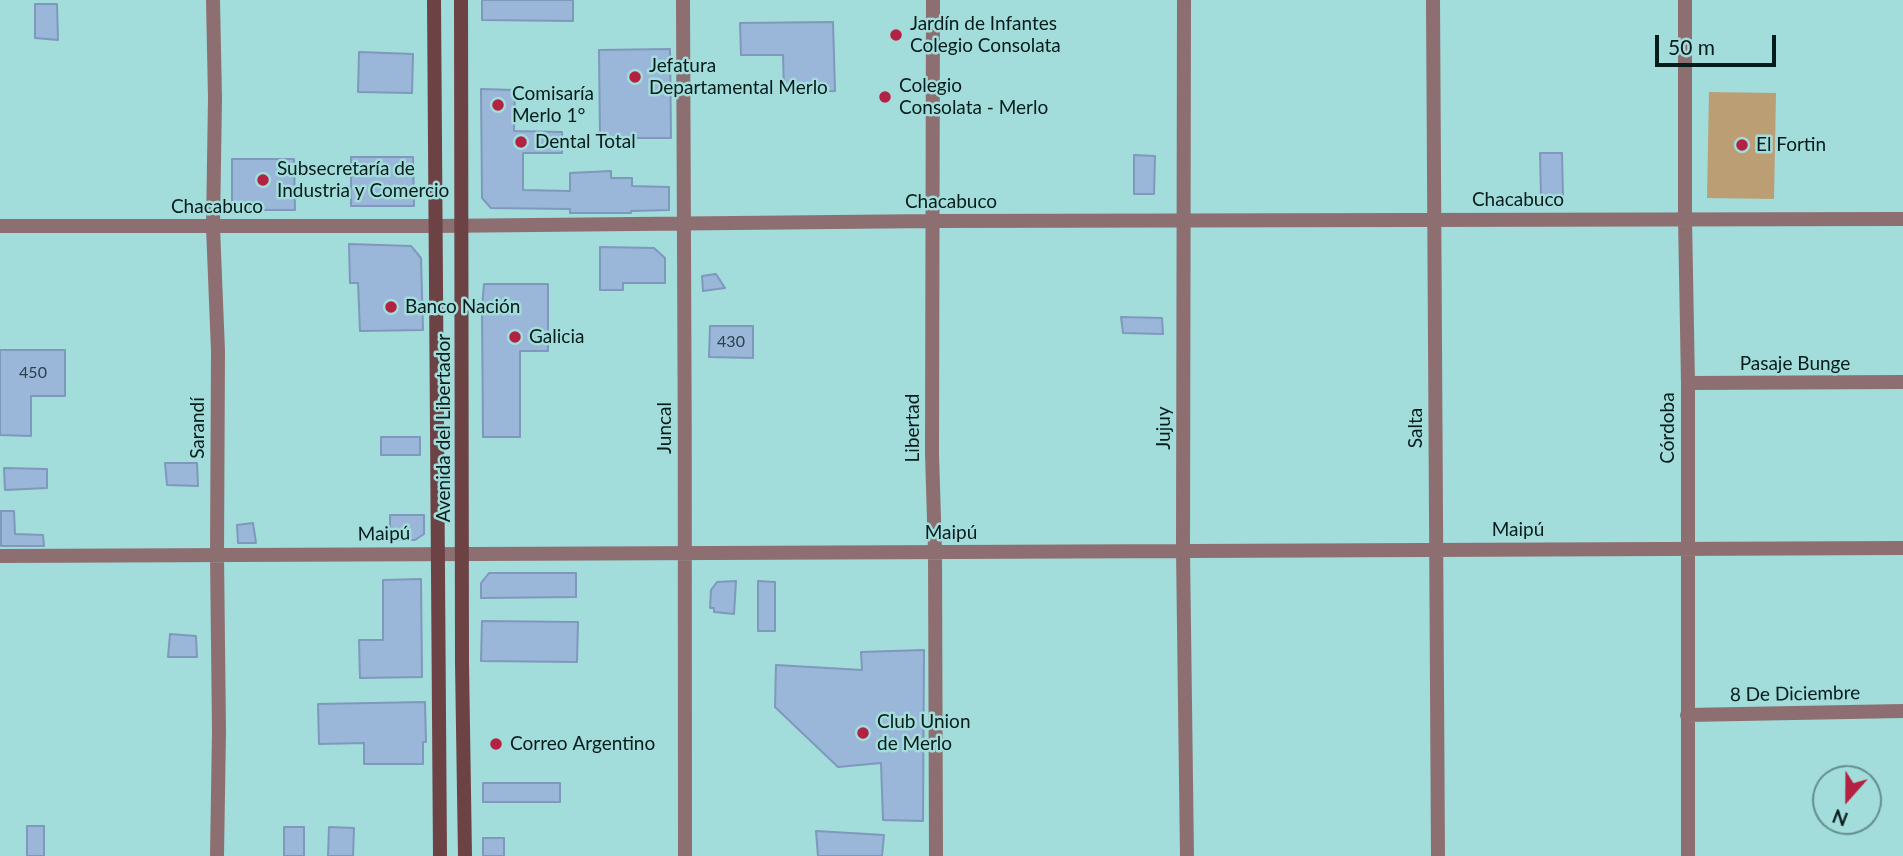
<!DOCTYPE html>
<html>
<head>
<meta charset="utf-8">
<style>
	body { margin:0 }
	#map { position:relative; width:1903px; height:856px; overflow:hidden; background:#a2dcdb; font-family:Lato,sans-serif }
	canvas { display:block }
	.north { position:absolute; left:1812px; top:765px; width:70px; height:70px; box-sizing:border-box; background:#a2dcdb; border:2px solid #638f8e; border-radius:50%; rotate:201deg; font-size:19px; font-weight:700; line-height:28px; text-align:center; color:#051c1b }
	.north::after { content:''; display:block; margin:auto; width:24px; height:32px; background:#b32143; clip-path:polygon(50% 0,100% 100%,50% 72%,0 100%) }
	.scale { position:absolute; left:1655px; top:35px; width:121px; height:32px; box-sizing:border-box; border:4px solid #051c1b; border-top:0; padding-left:9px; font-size:21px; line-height:24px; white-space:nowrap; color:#051c1b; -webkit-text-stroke:5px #a2dcdb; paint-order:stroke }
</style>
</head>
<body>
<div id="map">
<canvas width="1903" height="856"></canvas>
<div class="north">N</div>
<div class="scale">50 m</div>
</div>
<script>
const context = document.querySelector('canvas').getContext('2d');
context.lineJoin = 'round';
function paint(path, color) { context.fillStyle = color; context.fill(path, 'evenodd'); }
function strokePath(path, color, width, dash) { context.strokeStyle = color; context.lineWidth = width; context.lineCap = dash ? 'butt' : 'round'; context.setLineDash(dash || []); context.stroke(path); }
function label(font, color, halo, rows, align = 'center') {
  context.font = font + ' Lato,sans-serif'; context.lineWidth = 5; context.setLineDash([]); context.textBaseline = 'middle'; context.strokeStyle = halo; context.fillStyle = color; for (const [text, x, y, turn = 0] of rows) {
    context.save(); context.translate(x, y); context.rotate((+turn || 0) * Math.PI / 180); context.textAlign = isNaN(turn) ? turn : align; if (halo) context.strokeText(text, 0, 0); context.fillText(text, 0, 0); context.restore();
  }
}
const green = new Path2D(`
	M1709 92 1776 93 1774 199 1707 198Z`);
const building = new Path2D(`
	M482 0H573V21L482 20Z
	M35 4H57L58 40 35 38Z
	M833 22 835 91 784 92 783 55H741L740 23Z
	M670 49 671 138H600L599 50Z
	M359 52 413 54 412 93 358 92Z
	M481 89 515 90 514 131 562 132V153H523V190L570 191V173L611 171V178H632V186L669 187V210L631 211V213H570V209L491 208 482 198Z
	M1540 153H1562L1563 197H1541Z
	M1134 155 1155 156 1154 194H1134Z
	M351 157H413L414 206H351Z
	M232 159H294L295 210H243L232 201Z
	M349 244 411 246 421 258 423 330 360 331 358 283H350Z
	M600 247 654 248 665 258V283H623V290H600Z
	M716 274 725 288 703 291 702 276Z
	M484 284H548V351H520V437H483L482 307Z
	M1121 317 1162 318 1163 334 1123 333Z
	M710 326H753V358L709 357Z
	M0 350H65V396H31V436L0 435Z
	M381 437H420V455H381Z
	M165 463H197L198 486 167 485Z
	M4 468 47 469V488L5 490Z
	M1 511H14L15 534 43 535 44 546H1Z
	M390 515H424V534L415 540H390Z
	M253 523 256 543H238L237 525Z
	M489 573H576V597L481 598V583Z
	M421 579 422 677 360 678 359 640H383V580Z
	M736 581 734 614 714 612V608H710L711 590 717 582Z
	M758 581 775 582V631H758Z
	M482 621 578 622 577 662 481 661Z
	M170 634 196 636 197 657H168Z
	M924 650 923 821 883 820 881 763 838 767 775 707 776 665 862 670 861 652Z
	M425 702 426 742H423V764H364V743L319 744 318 704Z
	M483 783H560V802H483Z
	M27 826H44V856H27Z
	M284 827H304V856H284Z
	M329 827 354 828 353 856H328Z
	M816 831 884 835 882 856H818Z
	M483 838H504V856H483Z`);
const street = new Path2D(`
	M213 0 215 98 213 227 218 351 217 555 219 731 217 856
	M683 0C686 285 684 571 685 856
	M933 0 932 454 935 552 936 856
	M1184 0 1183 550 1187 856
	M1433 0 1438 856
	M1685 0V218L1688 383V856
	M0 226H435L934 221 1903 219
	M1688 383 1903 382
	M0 556 1903 548
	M1687 715 1903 711`);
const secondary = new Path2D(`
	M434 0 440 856
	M461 0 462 663 465 856`);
const markers = [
	[896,35,7,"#b32143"],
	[635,77,7,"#b32143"],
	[885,97,7,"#b32143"],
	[498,105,7,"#b32143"],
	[521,142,7,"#b32143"],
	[1742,145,7,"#b32143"],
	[263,180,7,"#b32143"],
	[391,307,7,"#b32143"],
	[515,337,7,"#b32143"],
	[863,733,7,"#b32143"],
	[496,744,7,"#b32143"]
];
const numberNames = [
	["430",731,342],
	["450",33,373]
];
const poiNames = [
	["Jardín de Infantes",910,24],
	["Colegio Consolata",910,46],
	["Jefatura",649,66],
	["Departamental Merlo",649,88],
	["Colegio",899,86],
	["Consolata - Merlo",899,108],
	["Comisaría",512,94],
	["Merlo 1°",512,116],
	["Dental Total",535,142],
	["El Fortin",1756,145],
	["Subsecretaría de",277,169],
	["Industria y Comercio",277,191],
	["Banco Nación",405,307],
	["Galicia",529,337],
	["Club Union",877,722],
	["de Merlo",877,744],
	["Correo Argentino",510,744]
];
const streetNames = [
	["Chacabuco",1518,200],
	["Chacabuco",951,202],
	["Chacabuco",217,207],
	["Pasaje Bunge",1795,364],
	["Sarandí",198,428,-90],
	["Avenida del Libertador",444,428,-90],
	["Juncal",665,428,-90],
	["Libertad",913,428,-90],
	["Jujuy",1164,428,-90],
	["Salta",1416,428,-90],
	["Córdoba",1668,428,-90],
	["Maipú",1518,530],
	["Maipú",951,533],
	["Maipú",384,534,-1],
	["8 De Diciembre",1795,694,-1]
];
paint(green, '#bc9e75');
paint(building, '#9ab6d8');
strokePath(building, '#7e99bb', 2);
strokePath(street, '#8e6f71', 14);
strokePath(secondary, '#6d4245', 14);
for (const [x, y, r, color] of markers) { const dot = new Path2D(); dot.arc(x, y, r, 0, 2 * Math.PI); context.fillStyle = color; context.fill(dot); strokePath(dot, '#a2dcdb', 2.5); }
label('16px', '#2a424a', null, numberNames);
label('19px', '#051c1b', '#a2dcdb', poiNames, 'left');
label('19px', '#051c1b', '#a2dcdb', streetNames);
</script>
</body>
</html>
